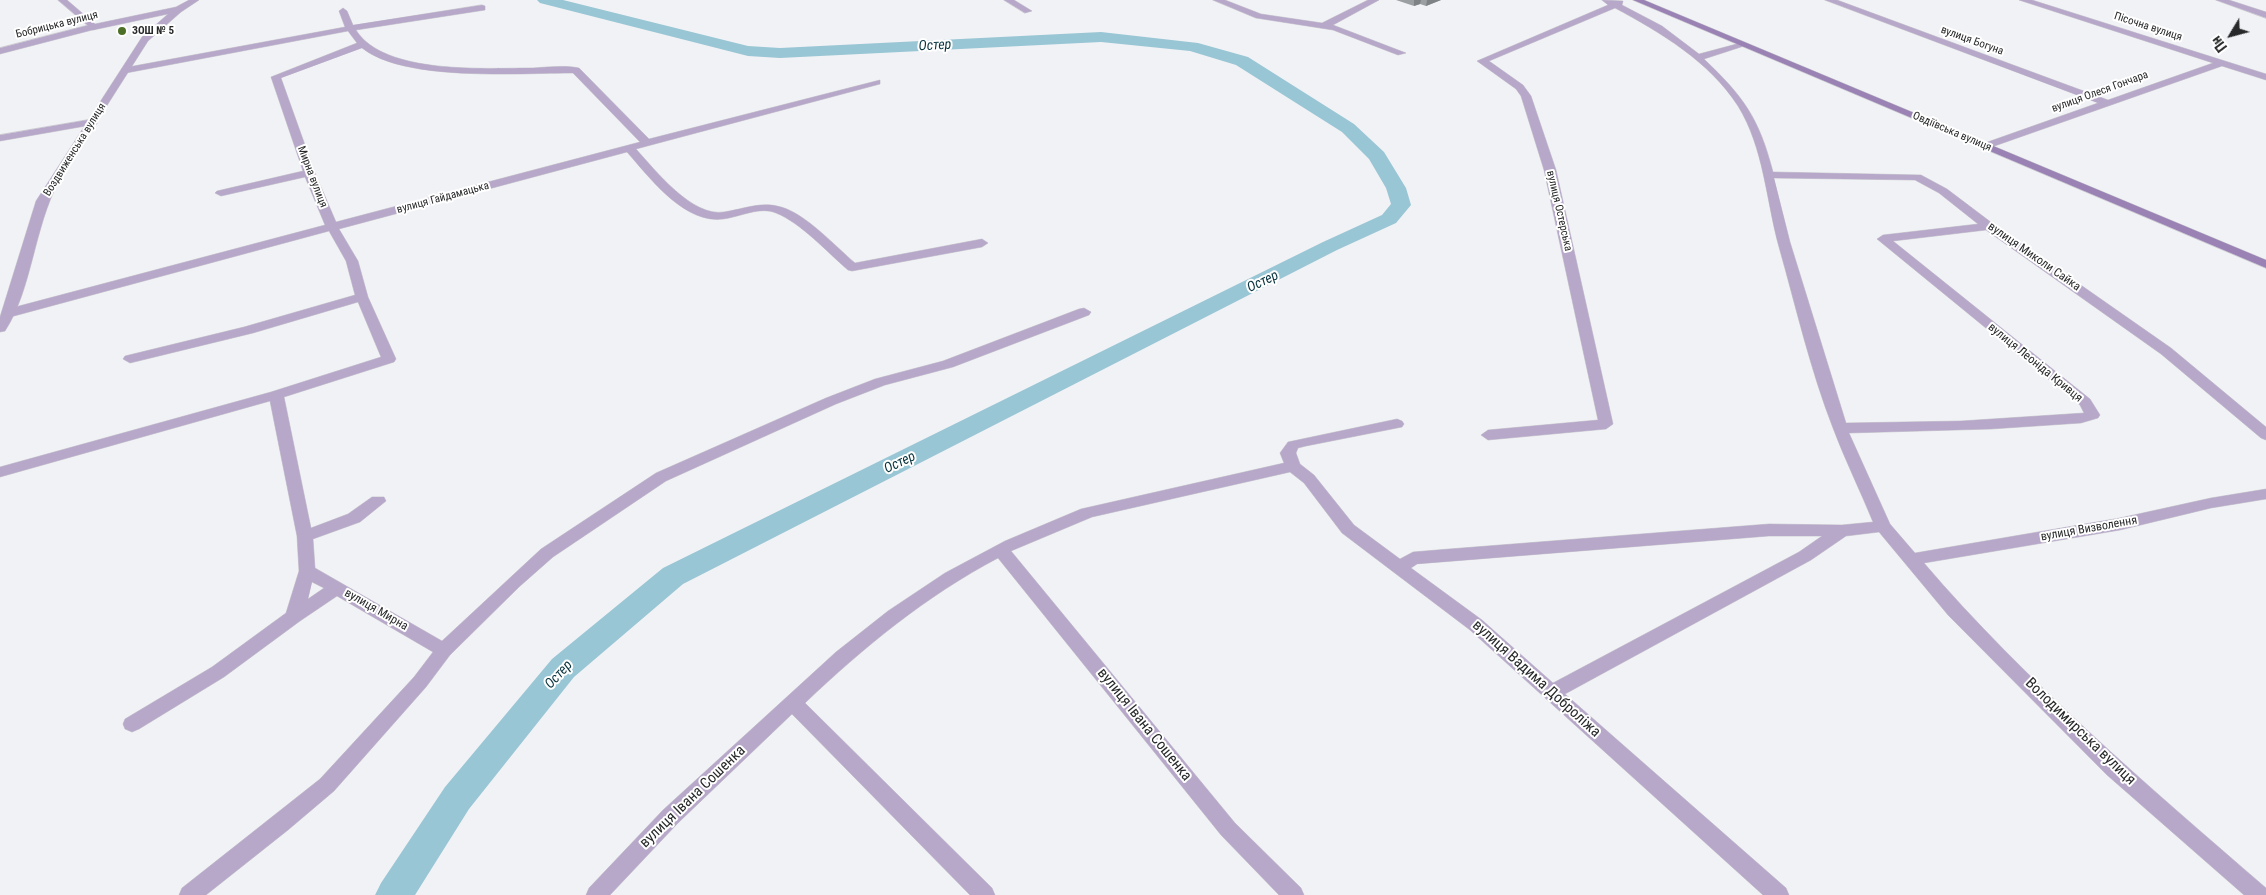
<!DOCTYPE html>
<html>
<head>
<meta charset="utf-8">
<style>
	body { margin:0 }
	#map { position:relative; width:2266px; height:895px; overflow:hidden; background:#f1f2f6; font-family:"Roboto Condensed",sans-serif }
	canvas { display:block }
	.north { position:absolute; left:2206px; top:10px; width:50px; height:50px; -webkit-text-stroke:4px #fff; paint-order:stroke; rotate:233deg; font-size:14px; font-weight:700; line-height:20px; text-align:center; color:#28292a }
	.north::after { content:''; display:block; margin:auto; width:18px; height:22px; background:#28292a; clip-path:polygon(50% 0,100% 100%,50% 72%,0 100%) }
</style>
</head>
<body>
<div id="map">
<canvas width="2266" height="895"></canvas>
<div class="north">Пн</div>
</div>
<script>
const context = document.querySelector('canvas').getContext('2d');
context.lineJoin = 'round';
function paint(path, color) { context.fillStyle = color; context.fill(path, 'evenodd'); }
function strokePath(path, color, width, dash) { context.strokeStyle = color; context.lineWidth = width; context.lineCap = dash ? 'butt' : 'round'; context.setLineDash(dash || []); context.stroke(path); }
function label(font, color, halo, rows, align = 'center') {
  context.font = font + ' "Roboto Condensed",sans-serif'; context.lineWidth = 4; context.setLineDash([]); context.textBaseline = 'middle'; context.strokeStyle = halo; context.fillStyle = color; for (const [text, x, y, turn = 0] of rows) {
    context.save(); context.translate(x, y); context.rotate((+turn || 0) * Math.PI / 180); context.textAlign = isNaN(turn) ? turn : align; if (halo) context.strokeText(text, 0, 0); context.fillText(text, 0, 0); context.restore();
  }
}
const river = new Path2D(`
	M537 0H563L748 46 780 48 1101 32 1198 43 1248 57 1354 124 1384 152 1406 188 1411 205 1396 223 1337 250 683 584 574 677 469 809 415 895H375L381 883 445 787 552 659 663 568 1323 242 1382 215 1391 204 1386 188 1369 159 1342 132 1236 65 1190 51 1101 42 780 58 748 56 540 3Z`);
const minor = new Path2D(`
	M1004 0H1014L1032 11 1025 13Z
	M1213 0H1225L1261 14 1322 23 1368 0H1379L1333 25 1406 53 1398 55 1333 30 1256 18Z
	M1602 0 1623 1 1622 5 1662 26 1699 54 1744 42V46L1704 59C1744 97 1759 118 1773 172L1921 175 1947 189 1992 223 2171 348 2266 427V440L2261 438 2161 354 1986 230 1893 241 2090 399 2100 415 2098 418 2081 423 1991 429 1849 433 1890 524 1915 553 2120 518 2211 498 2266 489V499L2211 508 2120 530 1924 563C2026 682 2147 785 2266 888V895H2244L2107 775 1948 615 1879 532 1846 536 1811 560 1565 694 1786 888 1789 895H1763L1470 630 1342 533 1304 483 1290 472 1092 517 1011 551 1235 823 1301 888 1304 895H1279L1221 835 998 558C926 596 864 647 805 703L992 888 995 895H970L792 714 678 823 610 895H586L589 888 663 810 836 652 888 611 945 573 1005 541 1081 509 1284 463 1280 453 1288 442 1397 419 1402 421 1404 424 1402 427 1306 446 1298 448 1296 453 1300 464 1314 475 1354 525 1400 559 1413 552 1449 549 1769 524 1842 525 1873 522C1860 490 1845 460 1833 428 1810 369 1796 307 1779 247 1766 200 1764 148 1738 106 1710 62 1660 32 1615 8L1489 61 1523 85 1531 96 1556 170 1613 424 1606 429 1488 440 1481 435 1488 430 1598 420 1544 170 1521 96 1516 89 1477 61 1608 5ZM1774 178 1915 180 1939 193 1978 224 1883 235 1877 239 2080 405 2084 413 1961 421 1846 423 1790 242ZM1769 536H1822L1799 552 1553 683 1482 620 1411 568 1417 564Z
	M1825 0H1837L2108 100 2213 63 2019 0H2032L2266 74V80L2222 66 1986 149 1982 148V144L2098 103Z
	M2216 0H2229L2266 12V18Z
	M482 5 485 6V10L356 30C384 75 486 68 533 68 548 67 565 65 579 68L649 139 880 80V84L636 149C656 171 692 217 724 212 744 209 761 201 781 207 806 214 835 246 855 263L982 239 988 243 982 247 852 271 848 270C827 252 801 223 776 213 760 206 740 217 723 219 684 224 650 178 627 152L339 229 358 261 368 297 396 359 394 362 284 397 311 528 348 514 372 497H384L386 501 360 522 313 539 315 568 442 641 541 549 656 473 826 398 875 379 943 361 1079 309 1084 308 1091 312 1089 315 953 367 885 385 836 404 666 481 553 557 519 587 450 655 426 687 334 791 288 830 206 895H179L182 888 320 779 414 677 433 652 337 596 300 621 224 677 139 729 132 732 125 729 123 724 125 719 212 667 286 613 299 571 297 536 270 401 0 477V467L271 392 381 357 358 302 253 333 130 363 123 359 125 356 244 327 355 295 346 261 329 231 14 316 9 317 2 313 4 310 325 225 305 177 221 196 215 193 217 191 303 171 271 77 357 43 348 31 126 73 121 70 123 68 345 27 339 11 343 8 347 11 353 25ZM362 48C404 82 520 73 573 73L640 142 336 222 315 173 281 78ZM312 582 324 588 308 599Z
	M93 24 96 25V29L0 54V48Z
	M93 119 97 120V124L0 141V135Z`);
const tertiary = new Path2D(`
	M58 0H67L95 24 176 7 189 0H199L181 12 148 41 59 181C34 227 32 290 5 331L0 332V317L36 201 142 37 168 14 93 30Z`);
const secondary = new Path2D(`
	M1633 0H1644L2266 260V268Z`);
const wall = new Path2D(`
	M1396 0H1441L1426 6 1420 4 1414 6Z`);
const shadedWall = new Path2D(`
	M1414 0H1421L1420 4 1414 6Z
	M1427 0H1441L1426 6Z`);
const markers = [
	[122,31,5,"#4b6f27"]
];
const farStreetnames = [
	["Бобрицька вулиця",57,25,-14],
	["Пісочна вулиця",2148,27,18],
	["вулиця Богуна",1972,41,20],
	["вулиця Олеся Гончара",2100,92,-20],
	["Овдіївська вулиця",1952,132,23],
	["Воздвиженська вулиця",75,150,-58],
	["Мирна вулиця",312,177,69],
	["вулиця Гайдамацька",443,198,-15],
	["вулиця Остерська",1559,211,77]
];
const farPoinames = [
	["ЗОШ № 5",132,31]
];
const streetNames = [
	["вулиця Миколи Сайка",2034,257,35],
	["вулиця Леоніда Кривця",2035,363,39],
	["вулиця Визволення",2089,529,-10],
	["вулиця Мирна",376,610,30]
];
const waterNames = [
	["Остер",935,46,-3],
	["Остер",1263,282,-26],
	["Остер",900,463,-26],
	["Остер",559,675,-47]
];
const nearStreetnames = [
	["вулиця Вадима Доброліжа",1536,679,42],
	["вулиця Івана Сошенка",1144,725,51],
	["Володимирська вулиця",2080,732,44],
	["вулиця Івана Сошенка",693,797,-44]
];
paint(river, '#99c6d4');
strokePath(minor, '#cdced1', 1);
strokePath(tertiary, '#cdced1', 1);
strokePath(secondary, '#cdced1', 1);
paint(minor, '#b7a8ca');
paint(tertiary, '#b7a8ca');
paint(secondary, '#9a83b4');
paint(wall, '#9c9fa2');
paint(shadedWall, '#7f8284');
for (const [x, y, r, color] of markers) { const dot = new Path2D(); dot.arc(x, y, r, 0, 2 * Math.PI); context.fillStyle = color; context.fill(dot); strokePath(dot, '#fff', 2); }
label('11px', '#28292a', '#fff', farStreetnames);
label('bold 11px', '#28292a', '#fff', farPoinames, 'left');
label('12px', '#28292a', '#fff', streetNames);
label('italic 14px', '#06323d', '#fff', waterNames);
label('15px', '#28292a', '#fff', nearStreetnames);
</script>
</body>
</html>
